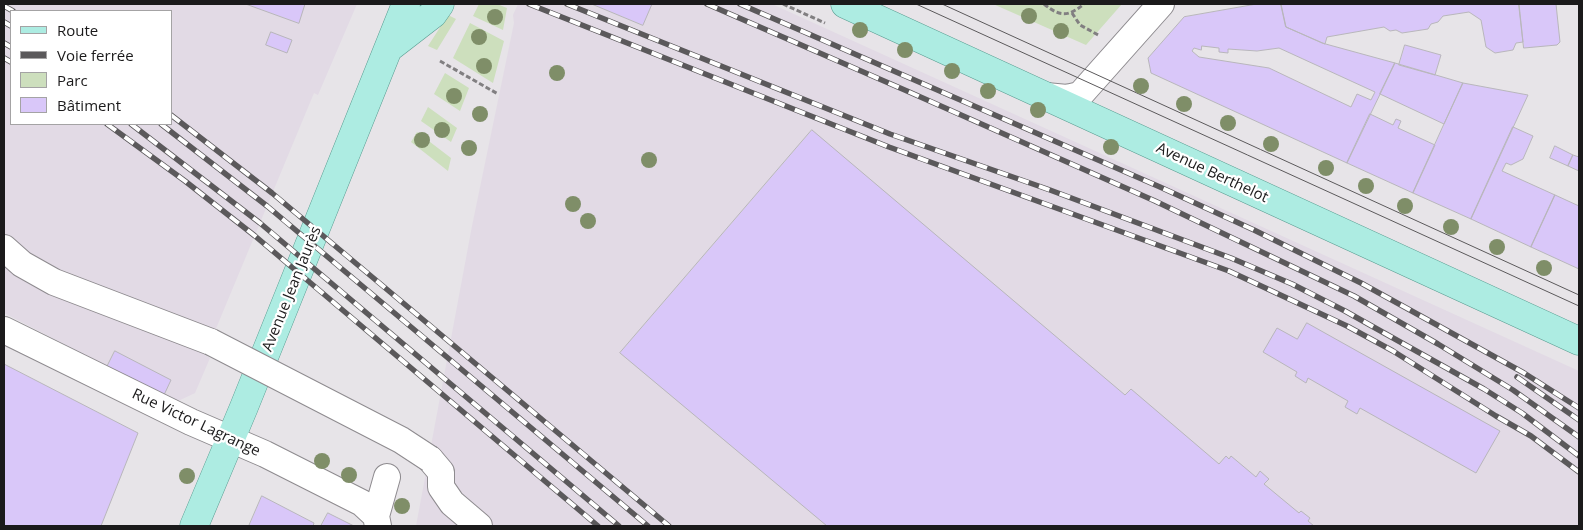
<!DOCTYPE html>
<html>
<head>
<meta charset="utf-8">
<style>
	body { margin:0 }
	#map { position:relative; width:1583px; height:530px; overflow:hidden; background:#e7e4e8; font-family:"Open Sans",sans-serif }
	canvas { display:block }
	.frame { position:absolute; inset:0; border:5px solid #1b1a1b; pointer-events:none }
	.legend { position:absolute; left:10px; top:10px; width:162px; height:115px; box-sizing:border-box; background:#fff; border:1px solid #a4a3a4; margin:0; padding:6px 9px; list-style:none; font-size:15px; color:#1b1a1b }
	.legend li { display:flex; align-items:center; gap:10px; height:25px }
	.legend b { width:25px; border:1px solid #a4a3a4 }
</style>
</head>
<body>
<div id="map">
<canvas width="1583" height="530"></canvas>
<div class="frame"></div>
<ul class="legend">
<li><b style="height:6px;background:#adece2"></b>Route</li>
<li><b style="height:6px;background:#5b595b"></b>Voie ferrée</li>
<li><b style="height:14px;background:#cddfbd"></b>Parc</li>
<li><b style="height:14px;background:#d9c7f9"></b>Bâtiment</li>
</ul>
</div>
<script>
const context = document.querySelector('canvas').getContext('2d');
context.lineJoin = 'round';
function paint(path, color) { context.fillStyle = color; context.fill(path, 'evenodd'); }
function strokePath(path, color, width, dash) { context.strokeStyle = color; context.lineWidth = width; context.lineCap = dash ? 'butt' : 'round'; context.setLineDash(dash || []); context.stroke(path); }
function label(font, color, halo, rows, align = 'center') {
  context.font = font + ' "Open Sans",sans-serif'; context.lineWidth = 4.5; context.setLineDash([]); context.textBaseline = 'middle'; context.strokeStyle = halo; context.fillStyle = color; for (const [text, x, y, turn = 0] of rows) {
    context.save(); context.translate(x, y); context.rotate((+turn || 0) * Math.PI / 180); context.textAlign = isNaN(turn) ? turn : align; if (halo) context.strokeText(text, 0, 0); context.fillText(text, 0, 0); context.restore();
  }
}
const built = new Path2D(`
	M4 4H357L318 95 314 93 205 355 210 358 195 393 176 402 4 313ZM11 11H171V124H11Z
	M518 4H772L1579 371V526H416L472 226 514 23 513 15Z`);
const green = new Path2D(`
	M479 4H497L507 8 503 30 473 16Z
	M993 4H1122L1086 45Z
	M448 15 456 19 437 50 428 46Z
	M470 23 504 41 493 83 453 58Z
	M445 73 469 88 460 111 434 94Z
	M428 107 457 128 451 142 421 121Z
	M417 132 451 158 448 171 411 142Z`);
const building = new Path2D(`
	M246 4H305L299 23Z
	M592 4H652L643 25Z
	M1257 4H1281L1286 27 1322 43 1395 63 1347 163 1151 73 1148 58 1184 17ZM1202 46 1219 48V52L1228 53V49L1257 51 1279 48 1375 92 1371 100 1357 94 1351 107 1269 68 1199 57 1192 51 1194 48 1201 50Z
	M1281 4H1519L1523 42 1516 43 1513 50 1495 53 1486 47 1481 20 1469 12 1443 16 1438 22 1431 24 1428 29 1402 33 1396 30 1390 31 1384 27 1327 37 1325 44 1286 27Z
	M1519 4H1556L1560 42 1557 45 1524 48Z
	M271 32 292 40 287 53 266 45Z
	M1405 45 1441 55 1435 75 1399 65Z
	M1395 63 1463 83 1444 124 1380 94Z
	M1463 83 1528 95 1471 219 1413 193Z
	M1370 114 1393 125 1396 119 1401 121 1398 128 1435 145 1413 193 1347 163Z
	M1513 127 1533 136 1523 159 1511 165 1506 163 1502 171 1555 195 1531 247 1471 219Z
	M812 130 1125 395 1131 389 1219 464 1226 456 1229 459 1231 456 1256 477 1260 471 1269 479 1264 484 1299 513 1301 511 1310 518 1308 521 1314 526H827L620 353Z
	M1555 146 1573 155 1568 166 1550 158Z
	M1573 155 1579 157V171L1568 166Z
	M1555 195 1579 206V269L1531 247Z
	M1307 323 1500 431 1476 473 1360 408 1357 414 1345 407 1348 401 1308 378 1306 383 1295 376 1297 372 1263 352 1277 328 1297 339Z
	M115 351 171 380 164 395 107 367Z
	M4 364 138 433 101 526H4Z
	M262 496 314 523 313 526H249Z
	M328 513 354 526H321Z`);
const path = new Path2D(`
	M783 4 825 23
	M1044 4C1060 17 1068 17 1084 4
	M1072 13 1080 25 1100 36
	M440 61 498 94`);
const minor = new Path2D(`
	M1046 96 1067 98 1080 95 1161 4
	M4 248 22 264 54 282 211 342
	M4 330 191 422 265 454 362 503 376 516 378 526
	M430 459 441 472V487L452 503 479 526
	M376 516 387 477`);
const major = new Path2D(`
	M845 4 1579 341
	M389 48 433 14 440 4
	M194 526 244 407 406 4`);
const tram = new Path2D(`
	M916 4 1579 306
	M942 4 1579 295`);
const rail = new Path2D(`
	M529 4 889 147 1229 271 1347 326 1393 351 1496 416 1531 436 1579 472
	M567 4 890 134 1050 190 1231 258 1292 284 1345 311 1484 389 1522 413 1579 456
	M707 4 907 91 1155 201 1354 296 1438 344 1513 390 1579 437
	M740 4 1160 187 1254 230 1361 283 1524 373 1579 408
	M4 6 13 11
	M4 22 11 26
	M4 43 11 47
	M4 58 11 62
	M171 115 272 193 669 526
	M107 124 185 181 255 236 598 526
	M131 124 260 223 619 526
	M161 124 267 206 648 526
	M1517 377 1579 420`);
const minorBridge = new Path2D(`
	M211 342 401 440 430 459`);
const trees = [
	[1029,16],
	[495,17],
	[860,30],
	[1061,31],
	[479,37],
	[905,50],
	[484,66],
	[952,71],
	[557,73],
	[1141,86],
	[988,91],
	[454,96],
	[1184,104],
	[1038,110],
	[480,114],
	[1228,123],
	[442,130],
	[422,140],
	[1271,144],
	[1111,147],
	[469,148],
	[649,160],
	[1326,168],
	[1366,186],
	[573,204],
	[1405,206],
	[588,221],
	[1451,227],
	[1497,247],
	[1544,268],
	[322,461],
	[349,475],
	[187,476],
	[402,506]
];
const streetNames = [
	["Avenue Berthelot",1212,173,25],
	["Avenue Jean Jaurès",292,289,-68],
	["Rue Victor Lagrange",196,423,25]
];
paint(built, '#e2dae5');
paint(green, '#cddfbd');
paint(building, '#d9c7f9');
strokePath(building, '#b8b6bb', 1);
strokePath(minor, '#8e8b8f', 28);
strokePath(major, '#579b8f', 29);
strokePath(path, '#817f81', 3, [5, 2.5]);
strokePath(minor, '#fff', 26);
strokePath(major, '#adece2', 28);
strokePath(tram, '#5b595b', 1);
strokePath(rail, '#5b595b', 5.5);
strokePath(rail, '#fff', 4, [11]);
strokePath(minorBridge, '#8e8b8f', 28, []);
strokePath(minorBridge, '#fff', 26);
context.fillStyle = '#7f8e68';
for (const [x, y] of trees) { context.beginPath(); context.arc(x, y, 8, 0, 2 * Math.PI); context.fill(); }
label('15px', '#1b1a1b', '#fff', streetNames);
</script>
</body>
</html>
